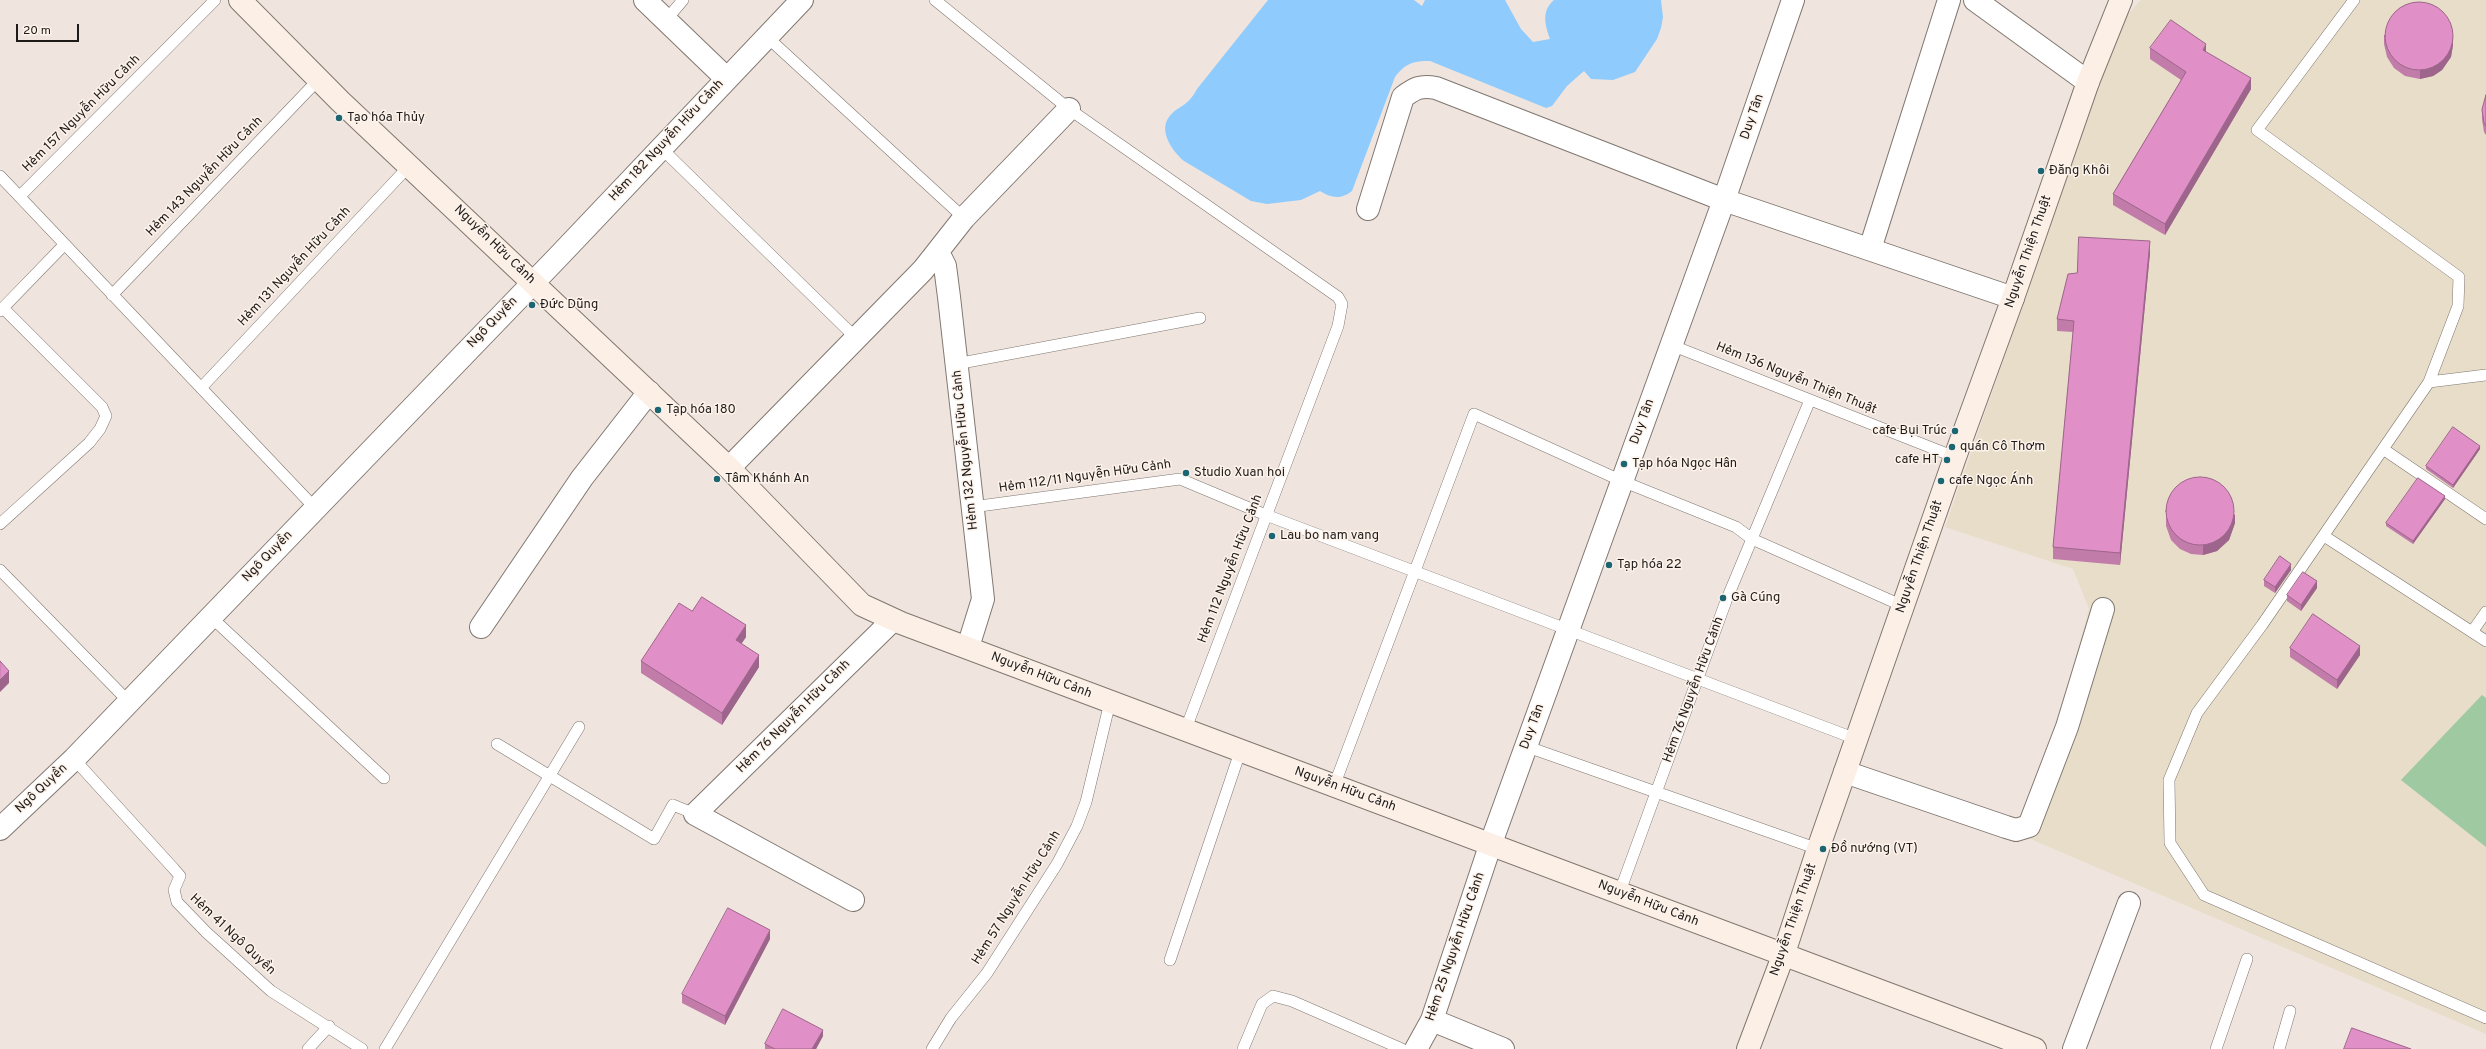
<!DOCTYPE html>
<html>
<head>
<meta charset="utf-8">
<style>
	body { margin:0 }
	#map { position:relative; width:2486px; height:1049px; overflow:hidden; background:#f0e5de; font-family:Overpass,sans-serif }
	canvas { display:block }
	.scale { position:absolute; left:16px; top:24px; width:63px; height:18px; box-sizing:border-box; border:2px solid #1e1a18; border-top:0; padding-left:5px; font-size:12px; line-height:14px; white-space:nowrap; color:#1e1a18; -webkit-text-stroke:3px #fdf3eb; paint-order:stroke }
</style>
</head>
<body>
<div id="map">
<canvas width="2486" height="1049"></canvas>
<div class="scale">20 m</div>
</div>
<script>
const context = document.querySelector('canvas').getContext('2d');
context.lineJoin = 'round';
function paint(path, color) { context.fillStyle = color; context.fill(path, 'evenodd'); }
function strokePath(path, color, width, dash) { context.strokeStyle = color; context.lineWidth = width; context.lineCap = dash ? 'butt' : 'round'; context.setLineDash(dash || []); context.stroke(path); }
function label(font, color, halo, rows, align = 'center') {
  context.font = font + ' Overpass,sans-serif'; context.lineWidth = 3; context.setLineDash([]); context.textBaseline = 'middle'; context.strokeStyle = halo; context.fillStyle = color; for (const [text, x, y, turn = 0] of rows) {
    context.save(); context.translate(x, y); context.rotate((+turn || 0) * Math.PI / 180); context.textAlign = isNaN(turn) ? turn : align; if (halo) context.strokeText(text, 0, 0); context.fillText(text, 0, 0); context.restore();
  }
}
const industrial = new Path2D(`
	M2141 0H2486V1034L2026 837 2089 609 2073 569 1945 527 2122 21Z`);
const green = new Path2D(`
	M2482 695 2486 698V847L2401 780Z`);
const water = new Path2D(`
	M1268 0H1414L1422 6 1425 0H1505L1521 29 1533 42 1550 39C1545 25 1541 11 1554 0H1661L1663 17 1661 28 1657 39 1635 72 1613 80 1591 79 1584 71 1567 86 1552 106 1546 108 1430 61C1413 61 1406 63 1395 77L1352 191C1341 200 1331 198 1320 191L1301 200 1267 204 1251 201 1184 161C1173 152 1158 131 1169 117 1178 105 1187 108 1197 89Z`);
const lane = new Path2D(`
	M935 0 1069 109 1338 297 1342 304 1338 326 1185 731
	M2354 0 2257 130 2459 277 2458 306 2429 382
	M666 20 683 0
	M766 36 964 218
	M661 148 856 338
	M0 176 315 508
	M20 196 215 0
	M112 295 319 79
	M0 311 64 245
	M1671 345 1955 457
	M956 364 1200 318
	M2486 375 2429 382 2262 625 2197 713 2169 780 2170 843 2204 895 2486 1018
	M201 388 410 165
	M2383 449 2486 519
	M972 507 1180 479 1266 515 1856 739
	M0 524 89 443 100 429 106 416 102 407 3 308
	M2324 536 2486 641
	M0 570 129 702
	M211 617 384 778
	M2472 632 2486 612
	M497 744 654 839 673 805 695 814
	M1525 746 1818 849
	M74 759 174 869 180 876 174 890 177 902 206 932 271 991 362 1049
	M1334 786 1474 414 1622 481 1736 527 1752 539 1903 606
	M1619 894 1726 601 1810 400
	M1170 960 1240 752
	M308 1049 329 1026
	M385 1049 579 727
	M932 1049 951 1018 987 973 1057 864 1077 826 1086 802 1110 702
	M1243 1049 1262 1004 1273 996 1292 1001 1402 1049
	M2216 1049 2247 959
	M2279 1049 2290 1011`);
const street = new Path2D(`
	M645 0 726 78
	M1975 0 2088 82
	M1368 209 1403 97C1415 88 1421 85 1436 88L1724 200 2013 298
	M1870 249 1949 0
	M938 252 945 266 949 297 983 599 968 647
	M729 468 923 270 964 218 1069 109
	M481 627 582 478 649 392
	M1845 772 2006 827 2016 830 2029 826 2067 727 2103 609
	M0 829 74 759 558 257 802 0
	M853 900 695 814 893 620
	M1432 1020 1503 1049
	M1416 1049 1432 1020 1491 843 1724 200 1793 0
	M2074 1049 2129 903`);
const secondary = new Path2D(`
	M240 0 340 101 729 468 862 605 901 623 2035 1049
	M1748 1049 1783 956 1818 849 1955 457 2013 298 2088 82 2121 0`);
const wall = new Path2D(`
	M2384 35 2453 45 2451 57 2442 70 2433 76 2420 79 2405 76 2394 68 2387 57 2384 44Z
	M2150 48 2206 52 2251 89 2165 235 2113 205V194L2181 80 2150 59Z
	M2486 95V135L2484 132 2482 119V110Z
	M2150 253 2120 565 2053 559V547L2073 332 2057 331V319L2077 273Z
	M2480 449 2453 488 2426 469V466Z
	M2445 499 2413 544 2386 526V523Z
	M2166 516 2235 523 2229 540 2217 551 2203 555 2191 554 2180 549 2171 540 2166 526Z
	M2291 570 2275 593 2264 586V580Z
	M2317 588 2301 611 2287 601V595Z
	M692 611 746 637 741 644 759 667 722 725 641 673V661Z
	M2290 648 2360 655 2337 689 2290 657Z
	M770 939 725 1025 682 1003V994Z
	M823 1036 816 1049H765V1044Z`);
const shadedWall = new Path2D(`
	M2453 36V45L2451 57 2442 70 2433 76 2420 79V70Z
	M2206 44V56L2203 50Z
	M2251 78V89L2165 235V224Z
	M2150 241V253L2120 565V553Z
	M2480 446V449L2453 488V485Z
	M2445 496V499L2413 544V541Z
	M2235 514V523L2229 540 2217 551 2203 555V546Z
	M2291 564V570L2275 593V587Z
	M2317 581V588L2301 611V605Z
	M746 625V637L736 652V640Z
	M2360 646V655L2337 689V680Z
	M759 655V667L722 725V713Z
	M9 671V683L0 692V680Z
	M770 930V939L725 1025V1016Z
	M823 1030V1036L816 1049H812Z`);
const building = new Path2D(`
	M2385 36a34 34 0 1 1 68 0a34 34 0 1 1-68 0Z
	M2171 20 2206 44 2203 50 2251 78 2165 224 2113 194 2186 72 2150 48Z
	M2486 95V126L2484 123 2482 110Z
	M2079 237 2150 241 2120 553 2053 547 2074 321 2057 319 2068 274 2077 273Z
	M2453 427 2480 446 2453 485 2426 466Z
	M2166 511a34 34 0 1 1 68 0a34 34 0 1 1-68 0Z
	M2418 478 2445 496 2413 541 2386 523Z
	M2280 556 2291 564 2275 587 2264 580Z
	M2303 572 2317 581 2301 605 2287 595Z
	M702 597 746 625 736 640 759 655 722 713 641 661 679 603 692 611Z
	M2313 614 2360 646 2337 680 2290 648Z
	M0 661 9 671 0 680Z
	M728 908 770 930 725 1016 682 994Z
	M783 1009 823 1030 812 1049H775L765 1044Z
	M2352 1028 2411 1049H2344Z`);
const markers = [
	[339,118,4,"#1c6573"],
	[2041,171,4,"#1c6573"],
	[532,305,4,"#1c6573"],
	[658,410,4,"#1c6573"],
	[1955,431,4,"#1c6573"],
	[1952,447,4,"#1c6573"],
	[1947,460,4,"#1c6573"],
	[1624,464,4,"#1c6573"],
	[1186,473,4,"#1c6573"],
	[717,479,4,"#1c6573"],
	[1941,481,4,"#1c6573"],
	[1272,536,4,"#1c6573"],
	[1609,565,4,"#1c6573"],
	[1723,598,4,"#1c6573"],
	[1823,849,4,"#1c6573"]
];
const streetNames = [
	["Hẻm 157 Nguyễn Hữu Cảnh",82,114,-45],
	["Duy Tân",1753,117,-71],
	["Hẻm 182 Nguyễn Hữu Cảnh",667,141,-47],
	["Hẻm 143 Nguyễn Hữu Cảnh",205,177,-46],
	["Nguyễn Hữu Cảnh",494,245,44],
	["Nguyễn Thiện Thuật",2029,252,-71],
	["Hẻm 131 Nguyễn Hữu Cảnh",295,267,-47],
	["Ngô Quyền",493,323,-46],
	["Hẻm 136 Nguyễn Thiện Thuật",1796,379,22],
	["Duy Tân",1643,422,-70],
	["Hẻm 132 Nguyễn Hữu Cảnh",966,450,-96],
	["Hẻm 112/11 Nguyễn Hữu Cảnh",1085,477,-8],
	["Ngô Quyền",268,557,-46],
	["Nguyễn Thiện Thuật",1920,557,-71],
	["Hẻm 112 Nguyễn Hữu Cảnh",1231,569,-69],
	["Nguyễn Hữu Cảnh",1041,676,21],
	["Hẻm 76 Nguyễn Hữu Cảnh",1694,690,-70],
	["Hẻm 76 Nguyễn Hữu Cảnh",794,717,-45],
	["Duy Tân",1533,727,-70],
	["Ngô Quyền",42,789,-43],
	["Nguyễn Hữu Cảnh",1345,790,20],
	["Hẻm 57 Nguyễn Hữu Cảnh",1017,898,-58],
	["Nguyễn Hữu Cảnh",1648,904,21],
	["Nguyễn Thiện Thuật",1794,920,-71],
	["Hẻm 41 Ngô Quyền",232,935,43],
	["Hẻm 25 Nguyễn Hữu Cảnh",1456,947,-71]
];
const poiNames = [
	["Tạo hóa Thủy",347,118],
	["Đăng Khôi",2049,171],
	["Đức Dũng",540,305],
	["Tạp hóa 180",666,410],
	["cafe Bụi Trúc",1947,431,"right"],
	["quán Cô Thơm",1960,447],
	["cafe HT",1939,460,"right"],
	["Tạp hóa Ngọc Hân",1632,464],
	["Studio Xuan hoi",1194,473],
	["Tâm Khánh An",725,479],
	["cafe Ngọc Ánh",1949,481],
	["Lau bo nam vang",1280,536],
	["Tạp hóa 22",1617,565],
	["Gà Cúng",1731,598],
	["Đồ nướng (VT)",1831,849]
];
paint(industrial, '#e7ddc8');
paint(green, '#9fc9a1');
paint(water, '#8fcbfd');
strokePath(lane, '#807770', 12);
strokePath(street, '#807770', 24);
strokePath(secondary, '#807770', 24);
strokePath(lane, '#fff', 11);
strokePath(street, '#fff', 22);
strokePath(secondary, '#fcefe6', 22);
paint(wall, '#c17caa');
paint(shadedWall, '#9d658b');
paint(building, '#e090c6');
strokePath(building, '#9d658b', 1);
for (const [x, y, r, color] of markers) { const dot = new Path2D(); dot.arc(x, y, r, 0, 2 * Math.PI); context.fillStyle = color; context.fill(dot); strokePath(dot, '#fdf3eb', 1.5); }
label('13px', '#1e1a18', '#fdf3eb', streetNames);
label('13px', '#1e1a18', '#fdf3eb', poiNames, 'left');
</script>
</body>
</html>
